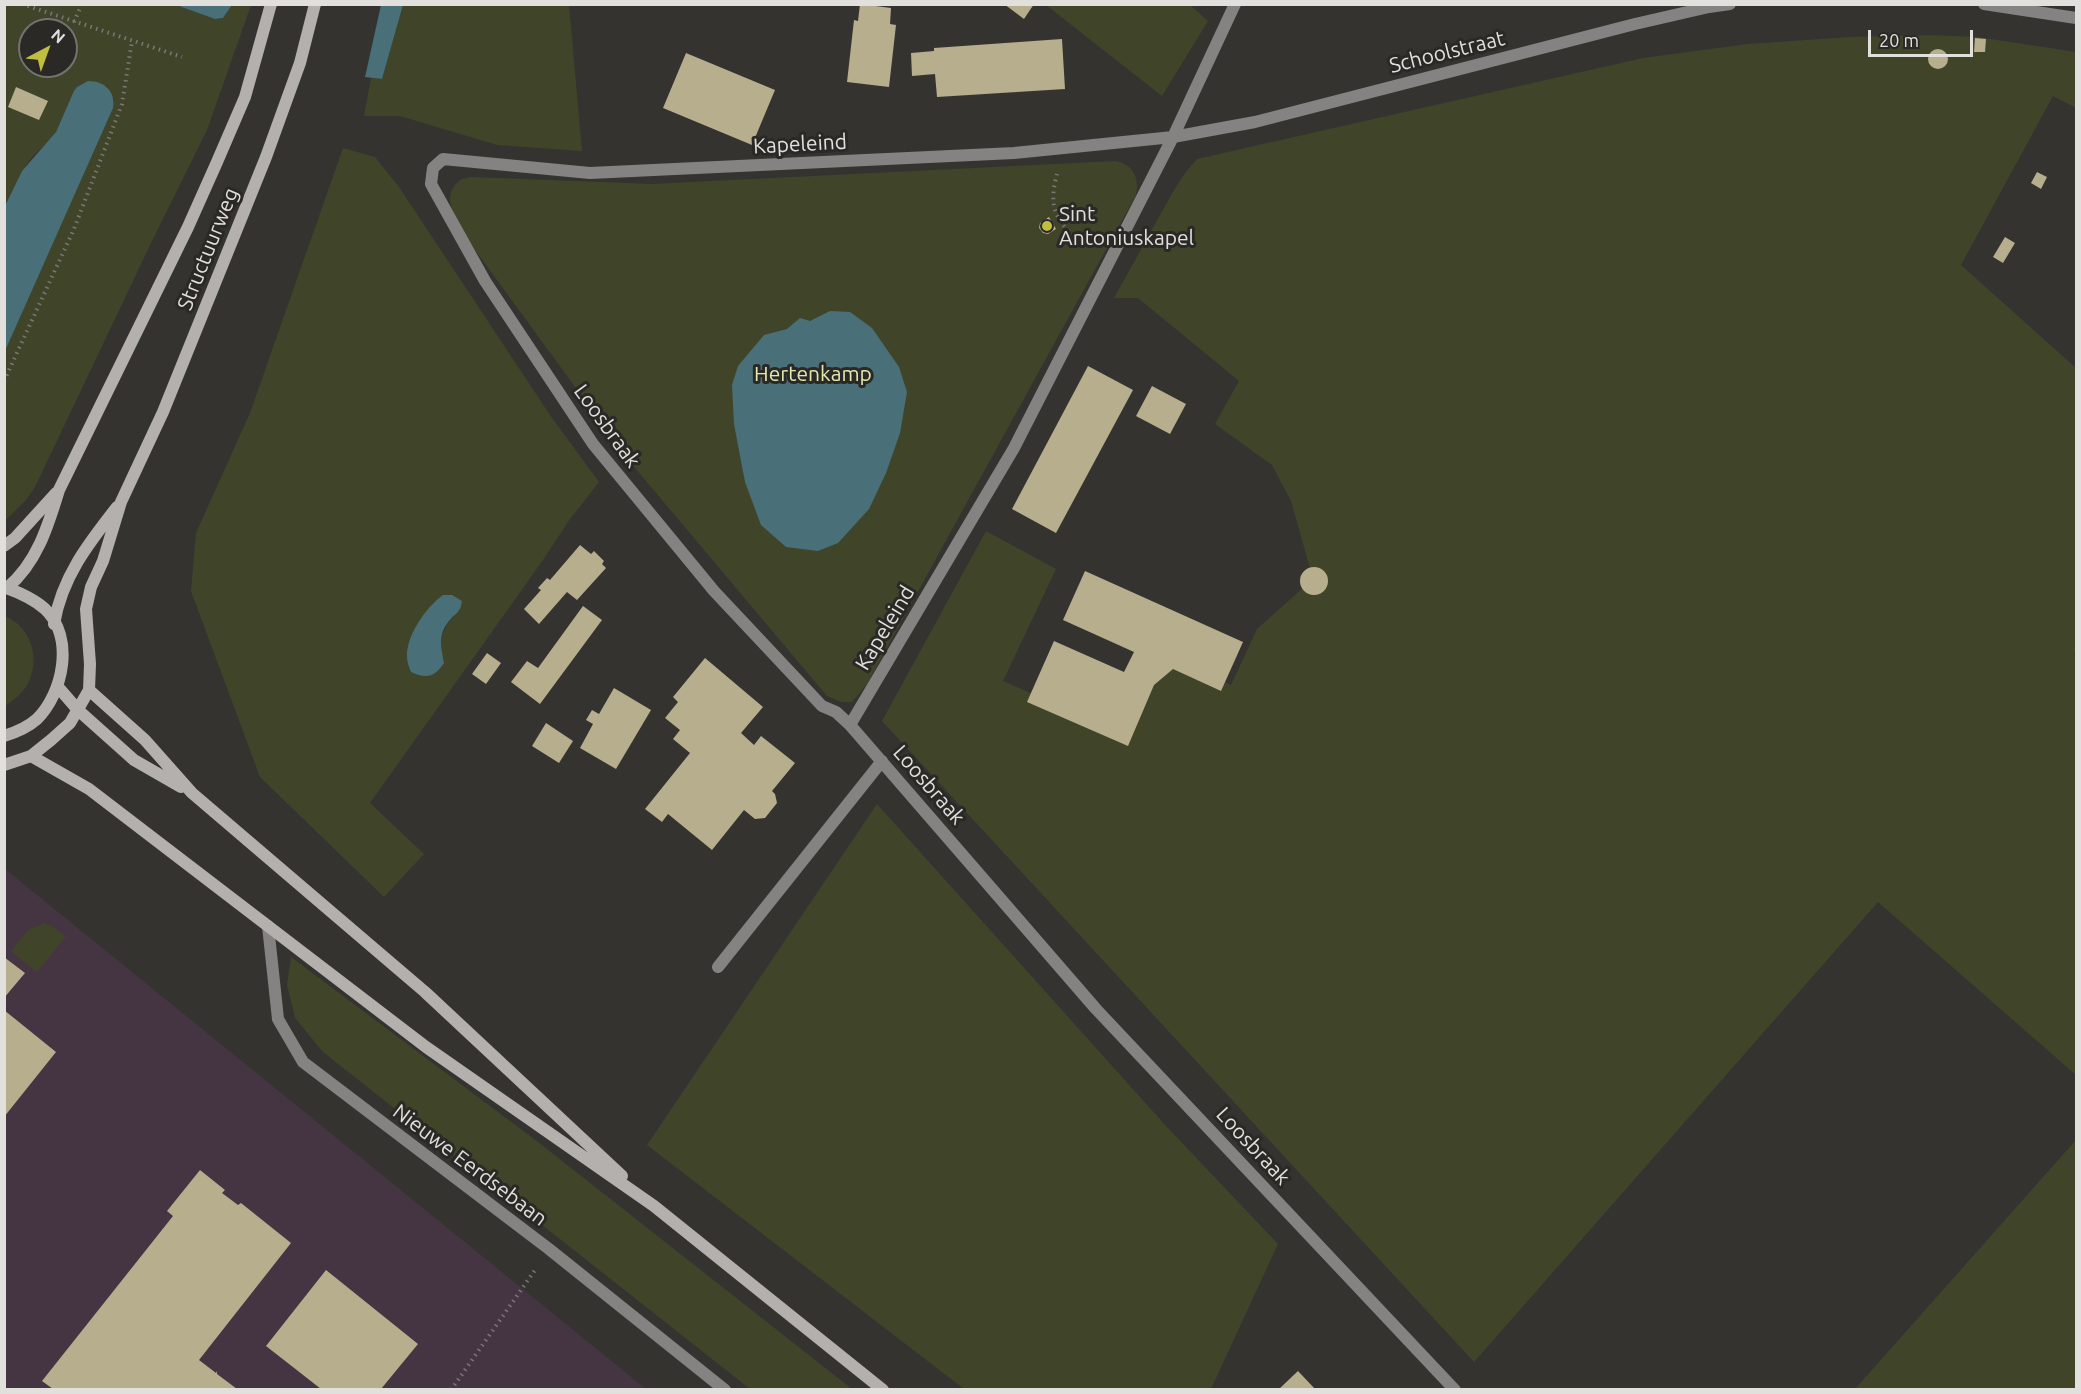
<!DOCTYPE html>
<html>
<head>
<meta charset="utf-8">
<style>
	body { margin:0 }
	#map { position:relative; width:2081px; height:1394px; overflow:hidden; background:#343330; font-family:Ubuntu,sans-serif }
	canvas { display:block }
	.frame { position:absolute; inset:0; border:6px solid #e1e0dd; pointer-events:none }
	.north { position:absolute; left:18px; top:18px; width:60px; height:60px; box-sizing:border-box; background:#2a2926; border:2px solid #73726f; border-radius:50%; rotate:41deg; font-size:16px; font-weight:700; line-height:24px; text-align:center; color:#e1e0dd }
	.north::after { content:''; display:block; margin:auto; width:21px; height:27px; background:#c0be40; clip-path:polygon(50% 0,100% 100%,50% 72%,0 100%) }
	.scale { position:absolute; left:1868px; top:30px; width:105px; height:27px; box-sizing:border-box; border:3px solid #e1e0dd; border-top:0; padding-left:8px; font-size:18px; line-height:21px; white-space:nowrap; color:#e1e0dd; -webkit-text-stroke:4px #2a2926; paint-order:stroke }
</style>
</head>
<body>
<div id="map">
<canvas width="2081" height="1394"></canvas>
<div class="frame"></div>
<div class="north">N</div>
<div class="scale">20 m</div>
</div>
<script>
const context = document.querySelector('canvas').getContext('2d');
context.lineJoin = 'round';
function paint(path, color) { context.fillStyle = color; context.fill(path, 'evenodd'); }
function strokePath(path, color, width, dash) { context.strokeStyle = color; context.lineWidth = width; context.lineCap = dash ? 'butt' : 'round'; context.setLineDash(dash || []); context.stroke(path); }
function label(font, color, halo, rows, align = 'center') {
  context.font = font + ' Ubuntu,sans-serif'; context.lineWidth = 6; context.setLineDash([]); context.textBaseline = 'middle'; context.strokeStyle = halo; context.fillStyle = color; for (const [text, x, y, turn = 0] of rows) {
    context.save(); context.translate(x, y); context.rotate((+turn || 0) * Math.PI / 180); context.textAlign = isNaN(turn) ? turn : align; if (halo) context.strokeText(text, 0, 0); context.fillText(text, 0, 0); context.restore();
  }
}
const industrial = new Path2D(`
	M5 869 646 1389H5Z`);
const green = new Path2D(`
	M5 5H176L215 19 223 18 232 5H251L207 130 152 241 35 487 26 500 5 521V351L114 100 107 86 77 87 56 132 49 141 33 156 22 171 5 206ZM30 30H66V66H30Z
	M403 5H569L582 151 497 145 400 116H364L371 78 382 79Z
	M1046 5H1190L1208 21 1162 96Z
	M1930 35 1977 37 2076 52V108L2053 96 1961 265 2076 368V652L2074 655 2076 657V1075L1878 902 1474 1362 882 721 986 531 1056 569 1003 681 1117 731 1155 648 1231 685 1257 629 1313 579 1291 501 1272 465 1215 424 1239 381 1138 298H1114L1174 190 1185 173 1197 159 1643 58 1748 44 1850 37Z
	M343 148 375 157 399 187 552 418 599 482 570 519 543 560 370 803 424 854 384 897 260 777 191 591 196 533 250 413ZM435 601 460 610C447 623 440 631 442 650L407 658C411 635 422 619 435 601Z
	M1115 161C1133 164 1140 178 1136 195L867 684 852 702H842L827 696 630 462 467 239C459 223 439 198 458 182 460 179 467 178 471 177L652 184Z
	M5 616C32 627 42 662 26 687 20 695 13 701 5 706Z
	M877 804 1166 1126 1278 1244 1211 1389H964L647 1145Z
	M44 923 52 926 66 936 37 972 11 951 28 930Z
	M291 957 538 1142 852 1389H750L323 1052 295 1018 287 985Z
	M2076 1140V1389H1855Z`);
const water = new Path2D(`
	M176 5H232L223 18 215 19Z
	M381 5H403L382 79 365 77Z
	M88 81C105 81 116 92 113 108L5 351V206L22 171 56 132 74 91 77 87Z
	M830 311 850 312 872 328 899 367 907 392 900 433 886 473 869 509 838 543 818 551 786 547 761 525 745 482 734 424 732 385 738 366 764 335 787 329 800 318 810 321Z
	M443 595H452L462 601C460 613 457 612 449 621 438 634 441 647 444 663 435 677 426 679 411 672 409 667 407 662 407 657 406 636 426 607 443 595Z`);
const building = new Path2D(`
	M860 4 891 8 890 24 896 25 889 87 847 82 854 20 858 21Z
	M1004 4H1034L1024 19Z
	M1975 38 1986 39 1985 52H1974Z
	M1062 39 1065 89 937 97 935 74 912 76 911 53 934 51V48Z
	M1928 59a10 10 0 1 1 20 0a10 10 0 1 1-20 0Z
	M686 53 775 90 752 145 663 108Z
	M16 87 48 101 39 120 8 107Z
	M2037 172 2047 177 2041 189 2031 183Z
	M1049 217 1056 229 1048 234 1043 233 1039 228 1040 223Z
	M2005 237 2015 243 2003 263 1993 257Z
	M1088 366 1133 390 1056 533 1012 509Z
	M1152 386 1186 404 1170 434 1136 416Z
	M580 545 591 554 594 551 604 561 602 564 606 568 577 600 567 592 539 624 524 609 541 590 538 588 547 578 550 580Z
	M1300 581a14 14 0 1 1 28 0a14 14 0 1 1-28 0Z
	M1085 571 1243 642 1221 691 1173 669 1154 685 1128 746 1027 702 1054 641 1124 672 1134 652 1063 620Z
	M583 606 602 620 540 704 511 682 527 661 538 668Z
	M487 653 501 663 486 684 472 674Z
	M705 658 763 707 741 733 754 745 761 736 795 763 772 791 775 794 777 803 765 818 755 819 744 810 712 850 668 814 662 822 645 809 690 753 673 739 680 730 665 718 678 702 673 697Z
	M614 688 651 710 616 769 580 748 593 724 586 720 592 710 599 714Z
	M546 723 573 741 559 763 532 746Z
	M4 957 25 973 4 998Z
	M4 1010 56 1052 4 1117Z
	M200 1170 225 1190 222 1193 238 1205 241 1203 291 1243 199 1360 216 1373 217 1371V1374L237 1389H53L42 1381 173 1216 167 1211Z
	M326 1270 418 1344 381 1389H321L266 1346Z
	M1298 1371 1315 1389H1279Z`);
const path = new Path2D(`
	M22 4 182 57
	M74 22 82 4
	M1057 174C1054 185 1051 201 1056 212 1061 226 1076 241 1089 246
	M4 381 74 229 122 104 132 41
	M451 1390 535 1270`);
const street = new Path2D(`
	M1984 4 2076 18
	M850 725 1014 448 1173 137 1235 4
	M268 926 278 1019 303 1062 549 1249 725 1390
	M718 967 882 761
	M1455 1390 1096 1009 850 725 836 712 822 706 714 591 593 444 485 281 431 184 433 168 443 159 590 173 1014 153 1173 137 1255 122 1635 24 1709 7 1730 4`);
const secondary = new Path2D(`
	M4 546 15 538 56 493
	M4 587C18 592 34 599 45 609 75 638 63 693 37 719 27 728 17 732 4 736
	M7 588C37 563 48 526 59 490L188 227 217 162 245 97 271 4
	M54 624C62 577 88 544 117 507
	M58 687 78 710 134 760 181 787
	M89 690 145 740 192 793 425 992 622 1176
	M31 756 89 789 426 1047 654 1206 883 1390
	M4 765 31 756 51 740 70 723 89 690 90 664 86 609 91 587 103 561 121 502 163 412 266 157 300 63 315 4`);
const markers = [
	[1047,226,6,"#c0be40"]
];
const streetNames = [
	["Schoolstraat",1447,52,-14],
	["Kapeleind",800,144,-3],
	["Structuurweg",208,249,-68],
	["Loosbraak",607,426,54],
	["Kapeleind",885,628,-59],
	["Loosbraak",929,785,49],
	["Loosbraak",1253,1146,47],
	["Nieuwe Eerdsebaan",470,1165,37]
];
const poiNames = [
	["Sint",1059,214],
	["Antoniuskapel",1059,238]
];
const parkNames = [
	["Hertenkamp",813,374]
];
paint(industrial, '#453542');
paint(green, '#40452a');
paint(water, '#496f78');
paint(building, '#b7ae8e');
strokePath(path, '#797875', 4, [1.5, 4.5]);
strokePath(street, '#858382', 12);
strokePath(secondary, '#b3b0ae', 12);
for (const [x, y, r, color] of markers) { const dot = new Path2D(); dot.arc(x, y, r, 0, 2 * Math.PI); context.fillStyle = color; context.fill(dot); strokePath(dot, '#2a2926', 2); }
label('21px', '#e1e0dd', '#2a2926', streetNames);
label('21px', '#e1e0dd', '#2a2926', poiNames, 'left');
label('21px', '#dfe9b0', '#2a2926', parkNames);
</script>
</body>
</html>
